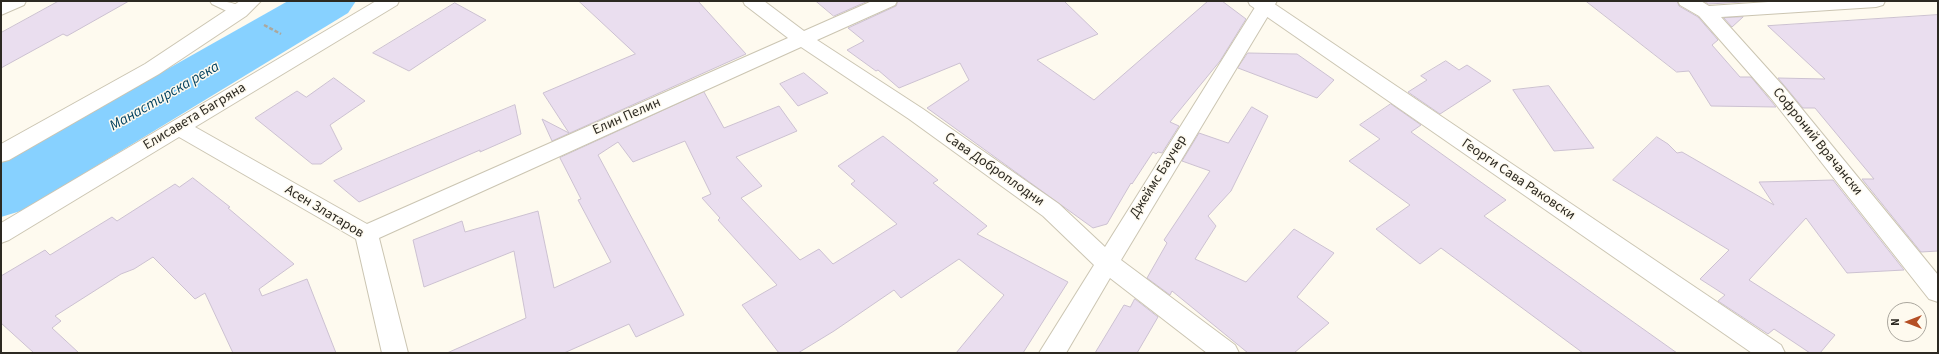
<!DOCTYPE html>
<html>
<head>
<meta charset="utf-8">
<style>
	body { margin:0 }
	#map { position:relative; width:1939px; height:354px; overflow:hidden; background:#fefaef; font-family:"Source Sans 3",sans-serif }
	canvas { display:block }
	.frame { position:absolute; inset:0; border:2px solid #2c2922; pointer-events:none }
	.north { position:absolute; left:1887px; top:302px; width:40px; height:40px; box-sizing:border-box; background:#fefaef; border:1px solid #aaa69d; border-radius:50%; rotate:270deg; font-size:11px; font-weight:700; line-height:16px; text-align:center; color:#2c2922 }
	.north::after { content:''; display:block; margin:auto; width:14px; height:18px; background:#b54f25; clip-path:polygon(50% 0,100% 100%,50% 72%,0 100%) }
</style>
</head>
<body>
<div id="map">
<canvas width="1939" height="354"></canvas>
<div class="frame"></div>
<div class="north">N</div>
</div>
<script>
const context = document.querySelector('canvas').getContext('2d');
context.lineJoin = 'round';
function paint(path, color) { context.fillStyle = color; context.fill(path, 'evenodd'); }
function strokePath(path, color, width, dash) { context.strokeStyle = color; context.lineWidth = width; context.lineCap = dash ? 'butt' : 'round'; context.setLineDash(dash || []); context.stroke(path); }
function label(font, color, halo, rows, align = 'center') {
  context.font = font + ' "Source Sans 3",sans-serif'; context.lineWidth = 3; context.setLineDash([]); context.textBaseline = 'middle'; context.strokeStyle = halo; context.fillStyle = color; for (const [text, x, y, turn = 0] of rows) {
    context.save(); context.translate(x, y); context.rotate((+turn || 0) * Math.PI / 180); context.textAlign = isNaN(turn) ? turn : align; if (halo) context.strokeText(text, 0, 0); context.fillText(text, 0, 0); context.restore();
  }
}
const river = new Path2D(`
	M288 1H356L348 13 24 210 1 217V163Z`);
const building = new Path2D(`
	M59 1H129L67 36 63 34 1 68V33Z
	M579 1H698L746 54 552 141 542 119 569 133 543 93 635 54Z
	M816 1H868L834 16Z
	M898 1H1064L1098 34 1037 60 1094 100 1208 1H1222L1246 19 1220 61 1170 122 1179 126 1162 153 1158 152 1156 154 1153 152 1132 184 1131 183 1107 224 1093 228 927 108 969 80 960 63 899 88 878 70 876 71 847 50 864 41 848 28 896 6Z
	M1586 1H1677L1679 6 1698 17 1718 40 1712 45 1740 77H1751L1776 107 1711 106 1689 71 1677 72Z
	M1704 1H1760L1709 4Z
	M455 3 486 20 409 71 373 53Z
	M1938 15V251L1921 252 1862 179H1874L1815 108H1803L1778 78 1825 79 1768 26Z
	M1743 17 1732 27 1724 18Z
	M1248 53 1297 54 1334 80 1317 98 1238 68Z
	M1446 61 1459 70 1467 65 1491 81 1440 114 1408 92 1427 80 1421 76Z
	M804 73 828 93 798 106 780 84Z
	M334 78 365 101 330 125 342 149 321 164H312L255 118 297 91 306 97Z
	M1549 86 1594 148 1554 151 1513 90Z
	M704 92 724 128 779 106 797 131 736 157 762 186 741 198 800 260 819 249 833 264 897 224 851 184 855 181 838 166 883 136 938 180 933 183 987 226 977 234 1068 282 1023 353H956L1004 295 959 259 901 298 894 290 834 331 798 353H779L742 305 777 285 718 220 720 218 702 198 711 194 685 141 633 162 618 142 598 155 684 315 636 337 629 324 564 353H447L526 318 514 251 424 287 413 240 462 221 465 232 538 211 554 288 611 262 578 200 581 199 560 158Z
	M1391 104 1421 125 1411 132 1506 200 1484 216 1677 353H1583L1441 248 1420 264 1376 229 1410 205 1349 161 1380 139 1360 125Z
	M515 105 521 134 480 152V150L359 202 334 181Z
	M1252 107 1268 116 1231 191 1208 216 1216 226 1195 259 1246 282 1294 229 1334 253 1297 297 1329 323 1294 353H1248L1172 291 1170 295 1147 278 1167 243 1164 240 1210 171 1182 161 1199 133 1228 143Z
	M1657 137 1668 144 1677 153 1682 152 1774 205 1759 182 1833 180 1904 270 1847 273 1806 218 1749 280 1835 335 1820 353H1810L1774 329 1768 334 1718 301 1725 295 1700 279 1729 250 1613 180Z
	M193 178 230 207 228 208 294 264 259 289 262 296 307 279 336 353H233L205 293 195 299 153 257 134 269 121 274 55 316 61 321 52 328 79 353H34L1 323V276L45 250 50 255 112 217 117 221 175 184 179 187Z
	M1135 299 1158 317 1137 353H1095L1124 305 1130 307Z`);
const path = new Path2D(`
	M264 25 281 34`);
const lane = new Path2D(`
	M210 1C222 1 238 1 245 12L243 15H235L212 4Z`);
const street = new Path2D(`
	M1 1H26L24 5 1 15Z
	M240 1H261L246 16 159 74 9 160 1 162V144L145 64Z
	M376 1H399L397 5 195 127 367 224 788 38 745 5 743 1H764L804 31 872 1H897L895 5 817 40 923 109 1059 204 1105 247 1259 1H1277L1121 260 1235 345 1239 353H1207L1110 278 1066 353H1039L1094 265 1043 216 909 119 801 47 379 238 408 353H382L356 239 179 137 9 240 1 243V223Z
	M1678 1H1701L1709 6 1783 1H1885L1883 5 1876 7 1721 17 1784 87 1938 275V302L1929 299 1770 97 1699 16 1680 5Z`);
const secondary = new Path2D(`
	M1248 1H1270L1781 345 1785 353H1752L1250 5Z`);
const streetNames = [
	["Елисавета Багряна",195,117,-31],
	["Елин Пелин",627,117,-24],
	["Софроний Врачански",1817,142,51],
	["Сава Доброплодни",994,170,35],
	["Джеймс Баучер",1159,177,-58],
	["Георги Сава Раковски",1518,180,34],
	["Асен Златаров",324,212,31]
];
const waterNames = [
	["Манастирска река",165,97,-30]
];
paint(river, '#87d1ff');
paint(building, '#eadeef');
strokePath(building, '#ccc1d1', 1);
strokePath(lane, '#cbc5b2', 2);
strokePath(street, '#cbc5b2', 2);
strokePath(secondary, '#cbc5b2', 2);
strokePath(path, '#aba89e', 2.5, [4, 2]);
paint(lane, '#fff');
paint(street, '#fff');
paint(secondary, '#fff');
label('14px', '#2c2922', '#fefaef', streetNames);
label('italic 15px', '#034260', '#fefaef', waterNames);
</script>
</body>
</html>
